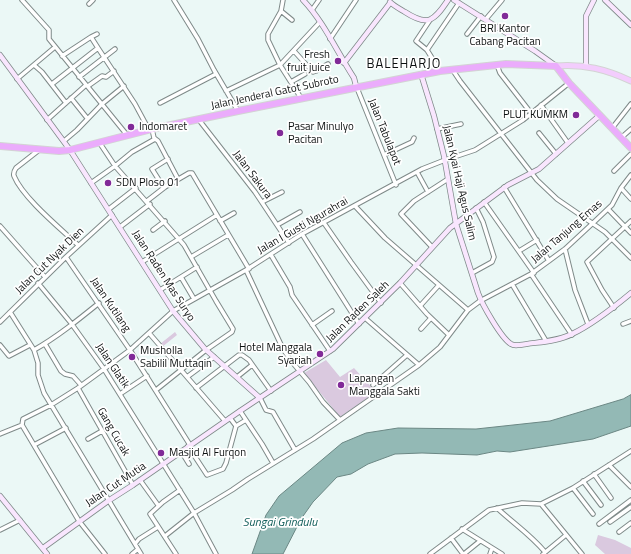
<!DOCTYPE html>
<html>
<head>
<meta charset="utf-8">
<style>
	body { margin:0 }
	canvas { display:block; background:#ebf8f6 }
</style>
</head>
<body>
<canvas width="631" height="554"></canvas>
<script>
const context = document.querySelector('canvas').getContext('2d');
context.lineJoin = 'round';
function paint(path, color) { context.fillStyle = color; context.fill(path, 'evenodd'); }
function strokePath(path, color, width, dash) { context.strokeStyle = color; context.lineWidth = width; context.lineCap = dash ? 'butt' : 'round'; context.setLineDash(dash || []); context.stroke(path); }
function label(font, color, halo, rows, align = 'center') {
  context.font = font + ' "Titillium Web",sans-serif'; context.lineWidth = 3.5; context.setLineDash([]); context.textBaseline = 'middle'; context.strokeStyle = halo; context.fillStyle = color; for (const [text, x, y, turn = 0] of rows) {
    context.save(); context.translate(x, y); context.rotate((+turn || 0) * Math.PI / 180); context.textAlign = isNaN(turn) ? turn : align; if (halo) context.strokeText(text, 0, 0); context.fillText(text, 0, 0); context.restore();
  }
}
const green = new Path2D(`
	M175 332 177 335 162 347 160 344Z
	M326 360 340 377 354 368 376 392 340 417 304 373Z
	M598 535 615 540 631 548V554H605L595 545Z`);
const water = new Path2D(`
	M631 395V426L593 439 510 452 497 451 477 455 422 453 395 454 368 464 351 474 337 477 313 502 301 519 283 554H252L266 515 279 496 342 443 366 433 398 428 476 429 550 421 623 399Z`);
const street = new Path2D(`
	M22 0 49 30V39L127 135
	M174 0 198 39 214 70 238 111
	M283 0 281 11 268 34V40L280 65 301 98
	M89 4 93 0
	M312 10 319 0
	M281 11 292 20
	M486 19 502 0
	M467 34 481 16
	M91 37 97 34
	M330 39 356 0
	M427 50 416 41 430 20
	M294 51 313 72 316 71 328 64
	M62 56 91 37 98 48
	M34 65 42 72 66 103
	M497 65 500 73 531 113
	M452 69 460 81 537 180 557 199 605 232 631 258
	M440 71 427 50 459 3
	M79 77 115 49
	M17 79 55 47
	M291 82 305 74
	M52 84 98 48 135 104 149 130
	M88 86 102 76 106 77 114 71
	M357 88 396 185
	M226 91 280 65 320 22
	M71 98 87 118
	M160 103 216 74
	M541 105 568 143
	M47 120 86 85
	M199 120 255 192 289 243
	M613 127 631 104
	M152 129 154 138 158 141 178 179
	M437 129 461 124
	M539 133 556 154
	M622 137 631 129
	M64 141 77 130 102 104 124 86
	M99 142 115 166 184 245 216 301 233 329 232 332 206 350 156 390
	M39 150 16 168C14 171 13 173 14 176 23 198 61 229 78 245
	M384 155 412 142 414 138
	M614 171 631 154
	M417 172 428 192
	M91 183 115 166 132 152 155 139
	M504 187 549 261
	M164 188 152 169 168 159
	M621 188 631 199
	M147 201 165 187 189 173H192L249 269
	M262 202 282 192
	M484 202 534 273
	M355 206 385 238 468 310
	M109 209 136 188
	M608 209 631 233
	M220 221 234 213
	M324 223 351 262 381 303
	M277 225 300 212
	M0 226 45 277
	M120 227 150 204
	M153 230 165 221
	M302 234 359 324
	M432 247 401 214 414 201 448 179
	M565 249 575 290 588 324
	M519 251 537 240
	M271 255 290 287 292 295 330 351
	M66 257 130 350 190 445
	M191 257 228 235
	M142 262 217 215
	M246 270 283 349 292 362 309 382 323 402 340 420
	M472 273 492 262 494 257 483 222 476 208
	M531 274 572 335
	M181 277 194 299
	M38 283 71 323 104 369 194 513 216 554
	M400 283 427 314 449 335
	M512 284 546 341
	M160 290 197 267
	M420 306 439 285
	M614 308 602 290 587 262 631 221
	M10 312 34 350 38 363V375L44 393 141 554
	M365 318 419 365
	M0 322 66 257 112 215
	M623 324 631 321
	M312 325 332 311
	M421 329 431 318
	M149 333 225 421
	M45 344 61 371 65 374 73 376 81 385
	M0 345 9 356 30 345
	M34 350C57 337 78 320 99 303
	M187 377 214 357
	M237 377 252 365
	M373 385 407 355
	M78 388 133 485
	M196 388 239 355H242L249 360 271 391
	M120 394 147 376
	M260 398 266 410 273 412 295 450
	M240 411 262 444 273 463
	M236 426 246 420
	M0 434 22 425
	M88 439 102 431
	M34 445 66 428
	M188 446 207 475 223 469 226 463 236 426 230 418
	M181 451 189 464
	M609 465 631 487
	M594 474 611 498
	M140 480 158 505
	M583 481 601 505
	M573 488 593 514
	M541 504 582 554
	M497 508C513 523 531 535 545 552
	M610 522 631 507
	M599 524 631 500
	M462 529 502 554
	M0 530 20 520
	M619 532 631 523
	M165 536 194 513 232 490 248 479 313 439 419 365 440 347 468 310 480 301 531 274 565 249 593 223 612 205 621 188 631 175
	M451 538 463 554
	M135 544 139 539 158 527
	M105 554 79 521 22 425 23 419 51 405 78 388 130 350 173 311 246 270 302 234 422 169 445 160 475 150 523 120 569 83
	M132 554 138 549
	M176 554 150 514 163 502 180 490
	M430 554 489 510 522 503 541 504 573 488 631 451
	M464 554 480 541
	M490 554 492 548
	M543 554 566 535`);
const secondary = new Path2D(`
	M303 0C324 22 337 52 354 78L356 86
	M454 0 535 51 556 66
	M605 0 631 25
	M390 2C394 6 400 9 405 12 428 27 434 21 448 0
	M0 55 70 150 173 311 205 349 260 398
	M344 63 390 3
	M586 66V16L594 0
	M421 74 434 116 444 156 456 224 478 293C482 304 501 338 511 344 514 346 517 345 520 345 536 342 557 342 572 334 593 324 613 308 631 293
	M0 496 47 554
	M43 548 108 501 133 485 240 411 333 349 400 283 450 228 508 185 539 169 600 115`);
const primary = new Path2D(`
	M556 66C585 64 605 69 631 81`);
const highway = new Path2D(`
	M0 146 59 151 70 150 152 129 238 111 440 71 506 64 556 66 569 83 631 148`);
const markers = [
	[505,16,4,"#812a98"],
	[338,61,4,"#812a98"],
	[576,115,4,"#812a98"],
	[131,127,4,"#812a98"],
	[280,133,4,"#812a98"],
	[108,183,4,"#812a98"],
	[320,354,4,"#812a98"],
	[132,357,4,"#812a98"],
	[341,385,4,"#812a98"],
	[161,453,4,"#812a98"]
];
const poiNames = [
	["BRI Kantor",505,29,"center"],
	["Cabang Pacitan",505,42,"center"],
	["Fresh",330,55,"right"],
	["fruit juice",330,68,"right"],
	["PLUT KUMKM",568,115,"right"],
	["Indomaret",139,127],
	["Pasar Minulyo",288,127],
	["Pacitan",288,140],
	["SDN Ploso 01",116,183],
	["Hotel Manggala",312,348,"right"],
	["Syariah",312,361,"right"],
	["Musholla",140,351],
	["Sabilil Muttaqin",140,364],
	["Lapangan",349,379],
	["Manggala Sakti",349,392],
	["Masjid Al Furqon",169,453]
];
const streetNames = [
	["Jalan Jenderal Gatot Subroto",275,93,-12],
	["Jalan Tabulapot",384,132,68],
	["Jalan Sakura",252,175,53],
	["Jalan Kyai Haji Agus Salim",459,183,77],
	["Jalan I Gusti Ngurahrai",303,226,-30],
	["Jalan Tanjung Emas",567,232,-41],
	["Jalan Cut Nyak Dien",50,261,-44],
	["Jalan Raden Mas Suryo",163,276,57],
	["Jalan Kutilang",110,305,56],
	["Jalan Raden Saleh",358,312,-44],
	["Jalan Glatik",112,366,56],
	["Gang Cucak",113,432,60],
	["Jalan Cut Mutia",116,485,-34]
];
const waterNames = [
	["Sungai Grindulu",280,523]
];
const quarterNames = [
	["BALEHARJO",404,65]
];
paint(green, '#dac9df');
paint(water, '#93b9b5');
strokePath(water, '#6b8784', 1);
strokePath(street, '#7f8a89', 5.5);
strokePath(secondary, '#7f8a89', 6);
strokePath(primary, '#d3d4d4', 7);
strokePath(highway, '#d3d4d4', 8);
strokePath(street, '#fff', 3.5);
strokePath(secondary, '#f9e6fe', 4.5);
strokePath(primary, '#f3cdfd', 5);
strokePath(highway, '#ebacfc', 6);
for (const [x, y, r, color] of markers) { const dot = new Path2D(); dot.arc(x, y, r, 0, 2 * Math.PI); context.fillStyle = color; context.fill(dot); strokePath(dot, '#fff', 1.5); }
label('11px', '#0d1111', '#fff', poiNames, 'left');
label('11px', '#0d1111', '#fff', streetNames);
label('italic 12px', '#14605c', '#fff', waterNames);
context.letterSpacing = '1px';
label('13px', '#0d1111', '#fff', quarterNames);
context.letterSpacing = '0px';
</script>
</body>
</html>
